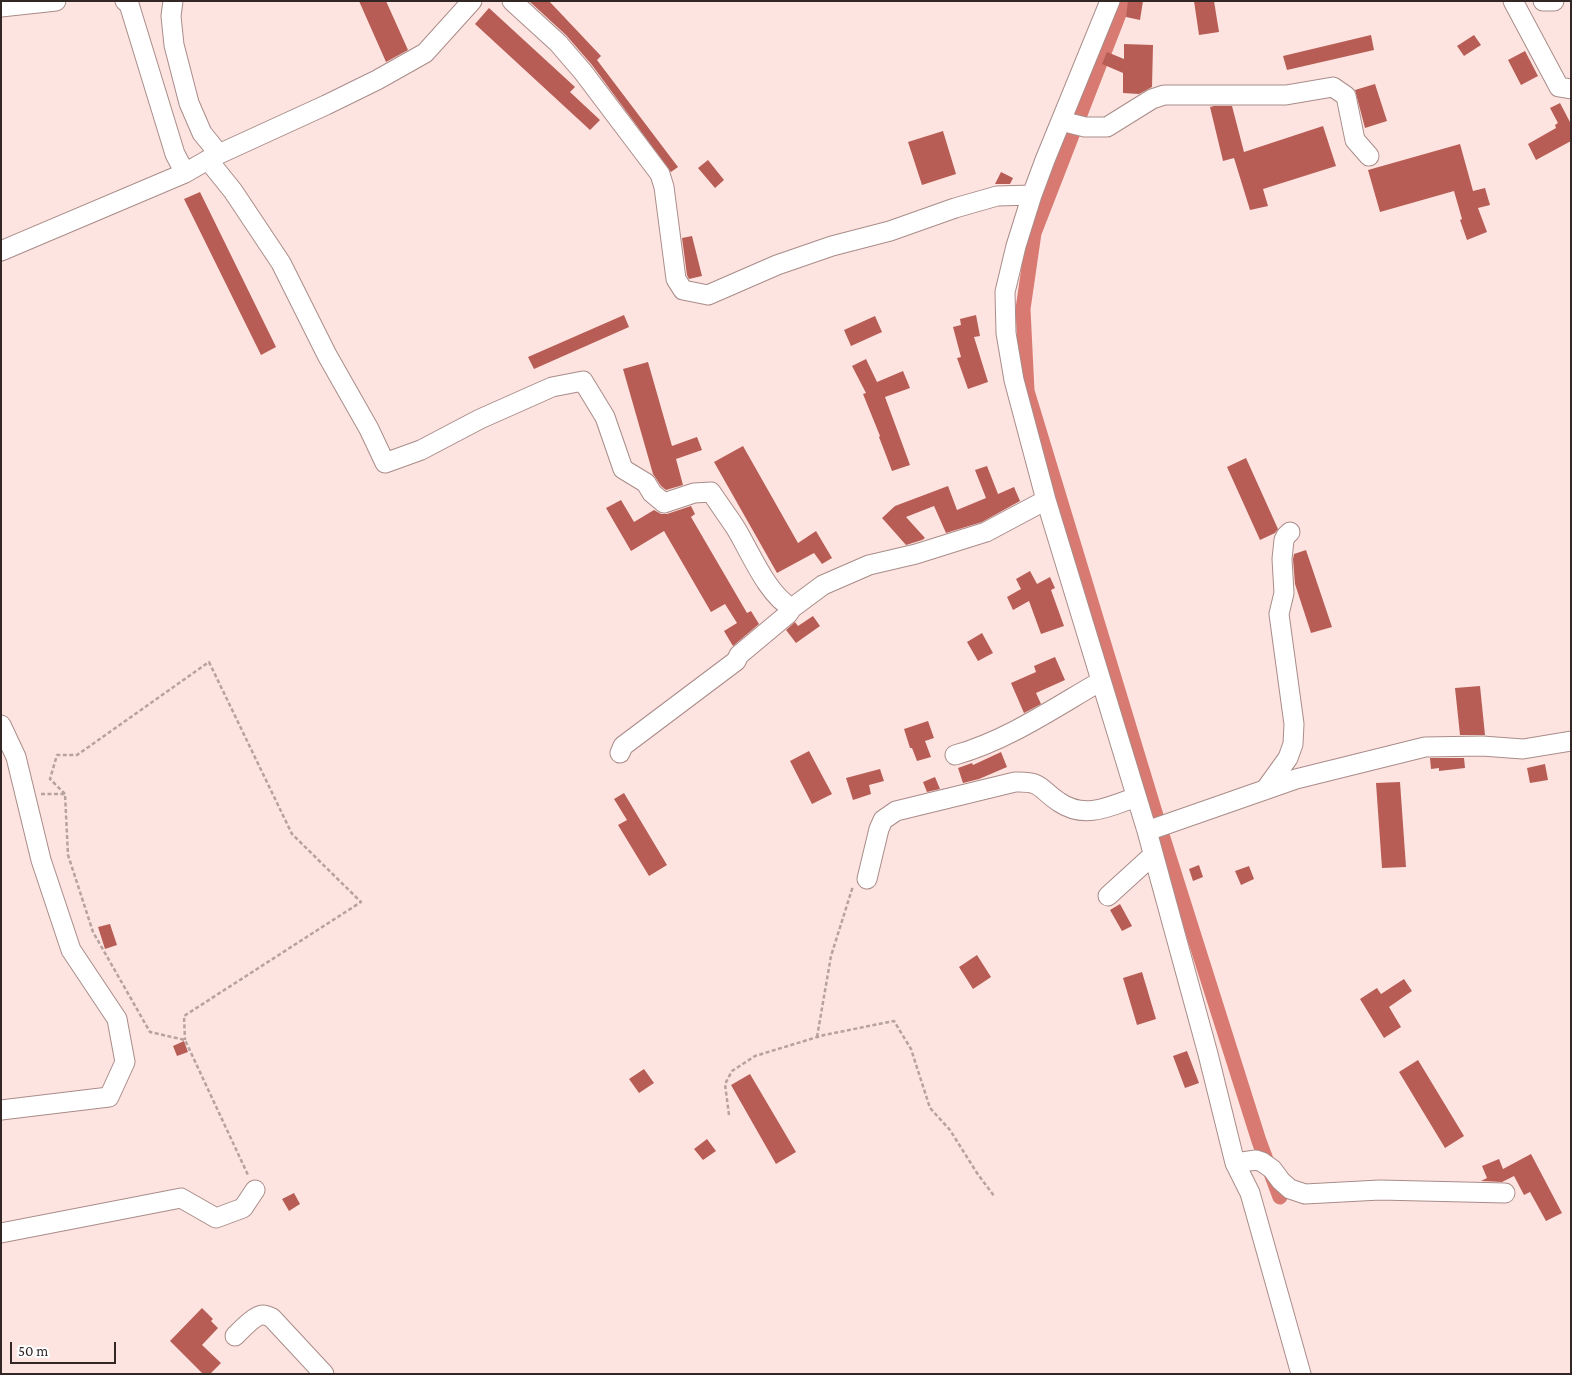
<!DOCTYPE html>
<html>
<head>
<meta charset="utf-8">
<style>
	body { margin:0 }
	#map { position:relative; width:1572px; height:1375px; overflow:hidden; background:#fde4e0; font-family:"Crimson Pro",serif }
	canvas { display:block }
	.frame { position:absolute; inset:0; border:2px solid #332726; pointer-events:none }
	.scale { position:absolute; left:10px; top:1342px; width:106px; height:22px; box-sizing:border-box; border:2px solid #332726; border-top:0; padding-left:6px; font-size:15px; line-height:18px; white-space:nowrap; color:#332726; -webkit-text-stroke:4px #fff; paint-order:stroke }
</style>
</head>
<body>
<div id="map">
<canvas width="1572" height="1375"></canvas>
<div class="frame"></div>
<div class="scale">50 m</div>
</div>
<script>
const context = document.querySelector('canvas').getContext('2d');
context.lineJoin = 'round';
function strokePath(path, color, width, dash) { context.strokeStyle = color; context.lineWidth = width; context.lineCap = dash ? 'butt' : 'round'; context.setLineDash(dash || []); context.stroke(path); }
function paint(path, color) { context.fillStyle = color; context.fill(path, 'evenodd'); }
const canal = new Path2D(`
	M1124 1 1034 233 1023 309 1027 391 1157 819 1259 1141 1280 1197`);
const building = new Path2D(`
	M359 1H386L408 50 386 62Z
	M529 1H549L601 56 597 60 678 167 671 172 592 65 566 35Z
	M1128 1H1143L1140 20 1126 17Z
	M1194 1H1214L1219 32 1199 35Z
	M489 8 575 87 570 92 600 120 590 130 475 24Z
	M1371 35 1374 50 1287 70 1283 56Z
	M1474 35 1481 45 1464 56 1457 46Z
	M1124 44 1153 45 1152 87 1139 94 1123 93V73L1102 64 1107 52 1124 59Z
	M1525 51 1538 76 1521 85 1508 60Z
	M1375 84 1387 121 1365 128 1355 90Z
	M1560 103 1571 124V141L1536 160 1528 144 1556 128 1555 125 1558 123 1550 108Z
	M1214 106H1232L1244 152 1323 126 1336 166 1263 189 1268 206 1250 210 1234 158 1223 161 1210 107Z
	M943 131 956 174 922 185 908 142Z
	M1460 144 1473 191 1485 188 1490 205 1478 208 1487 232 1467 240 1460 220 1462 219 1454 191 1380 212 1368 170Z
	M708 160 724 180 715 188 698 168Z
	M1001 172 1013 178 1010 184H995Z
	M200 192 276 347 261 355 184 199Z
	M692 236 702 276 689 279 687 275 682 238Z
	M624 315 629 327 534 369 528 357Z
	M976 315 980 336 974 337 988 382 968 389 957 358 961 357 953 327 961 325 960 319Z
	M875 316 882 332 851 346 844 330Z
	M866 359 877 382 903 371 910 388 885 397 910 465 892 471 879 437 880 436 863 394 866 393 852 366Z
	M648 362 672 446 697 437 702 450 676 459 683 485 666 490 661 486 653 474 623 369Z
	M743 446 798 543 816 531 832 558 822 564 814 553 777 573 714 462Z
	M1246 458 1278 529 1275 533 1260 540 1227 467Z
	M987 466 998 494 1014 487 1020 501 982 522 946 533 934 506 906 517 925 538 922 540 906 545 882 518 895 506 948 486 957 510 986 498 975 470Z
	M621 500 634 522 654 510 661 514H667L691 506 695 514 691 517 747 613 751 611 759 624 733 646 724 631 737 623 725 604 711 612 664 531 631 551 606 508Z
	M1306 550 1332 627 1311 633 1295 584 1293 559 1294 554Z
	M1030 571 1037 584 1050 577 1055 588 1051 590 1064 626 1041 634 1029 601 1013 610 1007 597 1021 589 1016 579Z
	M813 616 820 626 796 643 786 630 795 622 798 626Z
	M982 633 993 653 978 661 967 642Z
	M1055 657 1065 680 1036 693 1041 704 1024 713 1011 683 1036 672 1034 666Z
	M1480 686 1485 735H1460L1455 688Z
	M928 721 934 738 925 741 931 757 917 761 912 748H910L904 729Z
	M809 751 832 794 812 804 790 761Z
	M1001 752 1007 767 979 779 963 783 958 768 972 763 973 765Z
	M1430 758H1464L1465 768 1439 771V768L1431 769Z
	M1545 764 1548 780 1530 783 1527 768Z
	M880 769 884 781 869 785 871 794 853 800 846 778Z
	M935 777 940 789 927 792 923 782Z
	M1400 782 1406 867 1382 868 1376 783Z
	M624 793 667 865 649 876 618 825 627 820 614 799Z
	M1199 865 1203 877 1193 881 1189 869Z
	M1249 866 1254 879 1241 885 1235 871Z
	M1120 904 1132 926 1122 931 1110 910Z
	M110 924 117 945 105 949 98 927Z
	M977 955 991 977 973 989 959 967Z
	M1142 972 1156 1019 1137 1025 1123 978Z
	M1404 979 1412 991 1389 1007 1401 1027 1384 1038 1360 999 1377 988 1381 994Z
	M184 1041 188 1052 177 1056 173 1046Z
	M1187 1051 1199 1083 1185 1088 1173 1056Z
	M1418 1060 1464 1136 1445 1148 1399 1072Z
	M644 1069 654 1083 639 1093 629 1079Z
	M750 1074 796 1152 776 1164 731 1085Z
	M707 1139 716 1151 703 1160 694 1149Z
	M1531 1154 1562 1213 1546 1221 1530 1192 1524 1195 1514 1176 1502 1182 1481 1181 1487 1178 1482 1166 1499 1159 1503 1169Z
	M294 1193 300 1204 289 1211 282 1199Z
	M202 1308 213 1319 211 1321 218 1328 202 1345 221 1363 210 1374H203L170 1341Z`);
const path = new Path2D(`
	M41 794H65L68 855 93 932 150 1032 185 1040 248 1175
	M65 794 50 779 57 755H77L209 662 292 834 361 902 184 1016 185 1040
	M817 1037 831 956 853 886
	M729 1115 725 1084 732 1071 755 1056 824 1035 894 1021 911 1049 930 1108 950 1130 977 1173 994 1196`);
const minor = new Path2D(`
	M125 1 129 4 175 154 185 173
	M173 1 171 16 174 45 189 103 202 133 219 154 326 105 377 80 425 53 472 1
	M512 1 558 43 583 72 660 174 664 187 676 279 683 290 708 295 777 265 832 246 890 231 955 208 997 196 1032 195
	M1110 1 1045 160 1032 195 1016 246 1005 292 1006 333 1014 380 1046 500 1147 831 1208 1054 1235 1163 1250 1193 1301 1374
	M1513 1 1559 87 1571 89
	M1543 1H1554
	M1 7 56 1
	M1061 121 1085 127H1107L1152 99 1164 95H1286L1333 87 1346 96 1355 140 1369 156
	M208 160 233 191 281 263 327 355 369 429 385 463 421 450 480 419 552 387 583 381 605 417 623 469 646 483 652 493 664 503 694 493 711 492C719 504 727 515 735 527 750 551 767 595 792 608L823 585 869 565 916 554 986 532 1046 500
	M1 251 185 173 218 154
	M1 725 16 757 41 860 71 950 117 1019 125 1062 109 1097 1 1110
	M620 753 623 746 736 661 739 655 788 614 792 608
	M955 755C1008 740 1054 708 1101 681
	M1265 790 1288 758 1293 744 1294 724 1279 614 1284 593 1282 559 1284 540 1286 536 1290 532
	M1147 831 1296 779 1425 747 1482 746 1523 749 1571 741
	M867 879 879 829 883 820 896 811 1015 782C1043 781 1039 789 1059 802 1085 820 1111 806 1136 797
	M1108 896 1153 855
	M1235 1163 1256 1160 1262 1162 1272 1169 1281 1181 1290 1189 1305 1194 1380 1190 1505 1193
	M1 1233 181 1198 216 1218 243 1208 255 1190
	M235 1336C241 1330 255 1315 263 1315 266 1315 270 1317 272 1318L324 1374`);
strokePath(canal, '#d87a71', 15);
paint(building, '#b75d55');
strokePath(minor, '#a98c89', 21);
strokePath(path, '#b7a29f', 2.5, [4, 2.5]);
strokePath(minor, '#fff', 19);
</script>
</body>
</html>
